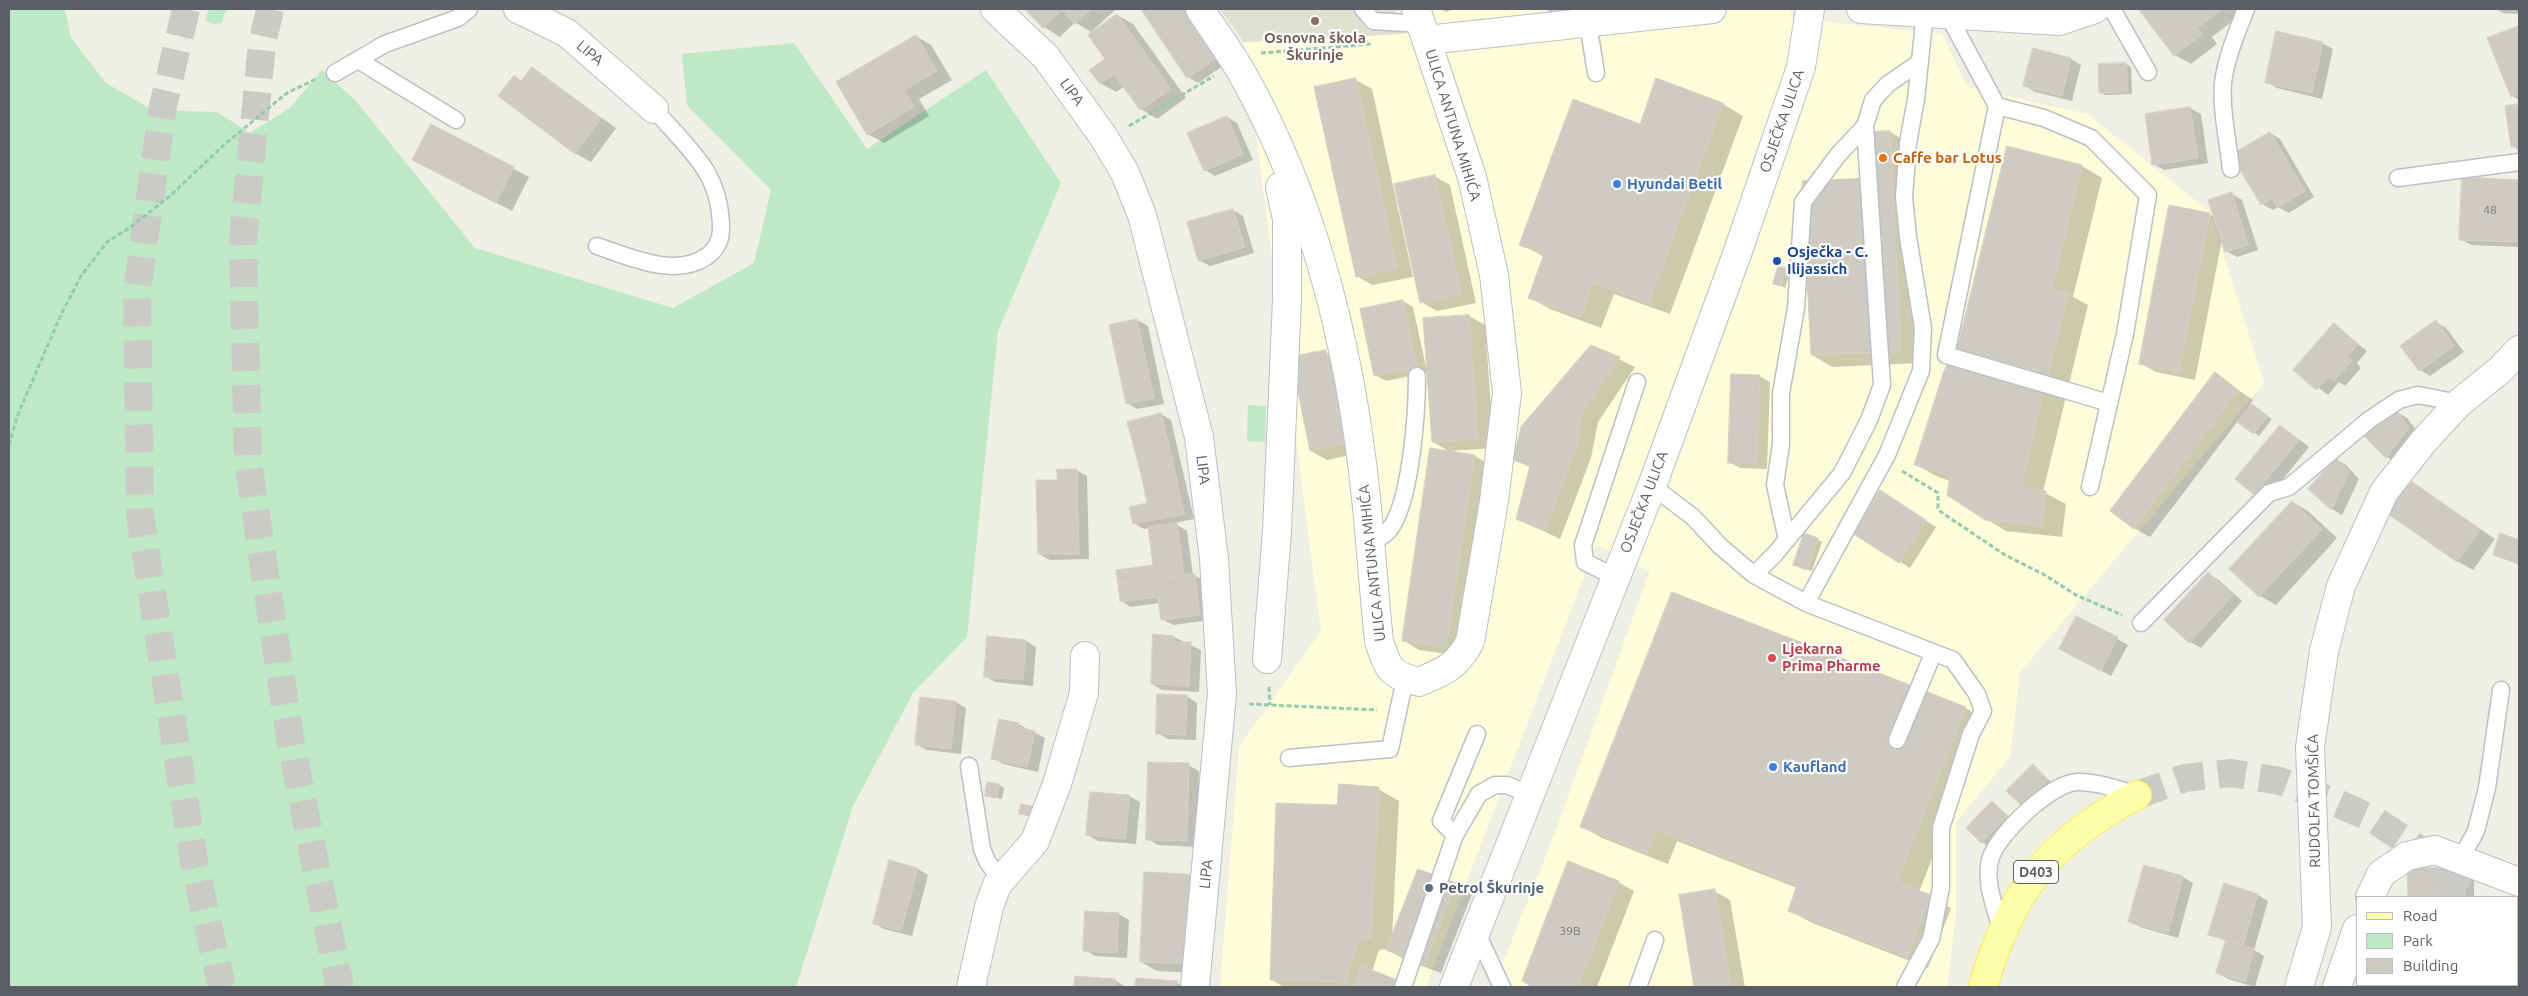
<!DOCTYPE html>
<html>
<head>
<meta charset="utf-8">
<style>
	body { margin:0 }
	#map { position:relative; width:2528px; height:996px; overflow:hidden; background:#efefe3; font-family:Ubuntu,sans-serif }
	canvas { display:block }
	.frame { position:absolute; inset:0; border:10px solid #5b5e65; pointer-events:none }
	.legend { position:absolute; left:2356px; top:896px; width:162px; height:90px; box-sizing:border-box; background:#fff; border:1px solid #bdbfc1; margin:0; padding:6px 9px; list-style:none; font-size:15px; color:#5b5e65 }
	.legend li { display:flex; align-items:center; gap:10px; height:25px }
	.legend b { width:25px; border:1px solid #bdbfc1 }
</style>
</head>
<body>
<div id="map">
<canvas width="2528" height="996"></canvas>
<div class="frame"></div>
<ul class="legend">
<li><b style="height:6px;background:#feffa9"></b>Road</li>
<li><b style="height:14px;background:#bee9c6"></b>Park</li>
<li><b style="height:14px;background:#cdcbc2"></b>Building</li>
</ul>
</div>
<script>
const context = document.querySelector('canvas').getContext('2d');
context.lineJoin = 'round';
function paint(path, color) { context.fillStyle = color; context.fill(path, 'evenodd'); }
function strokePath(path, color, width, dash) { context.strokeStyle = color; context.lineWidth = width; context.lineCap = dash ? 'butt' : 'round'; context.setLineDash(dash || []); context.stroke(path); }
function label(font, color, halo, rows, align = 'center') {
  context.font = font + ' Ubuntu,sans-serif'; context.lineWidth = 4.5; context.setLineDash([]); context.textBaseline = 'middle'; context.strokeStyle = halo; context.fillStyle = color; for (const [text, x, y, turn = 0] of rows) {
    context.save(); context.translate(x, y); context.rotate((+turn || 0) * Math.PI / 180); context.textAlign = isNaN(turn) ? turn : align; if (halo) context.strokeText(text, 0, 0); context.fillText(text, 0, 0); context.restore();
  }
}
const commercial = new Path2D(`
	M1423 9H1790L1791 18 1942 34 1967 87 2087 114 2210 212 2264 383 2020 672 2010 757 1956 822V913L1947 987H1493L1553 838 1650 571 1596 545 1426 987H1220L1239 747 1321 631 1244 42 1403 34 1429 25Z`);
const education = new Path2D(`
	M1220 9H1396L1403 34 1244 42Z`);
const green = new Path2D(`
	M9 9H65L71 38 106 83 153 110 217 112 250 133 290 108 322 70 356 101 475 248 673 308 754 263 771 190 687 105 682 54 794 43 867 149 986 70 1061 183 998 331 967 637 913 693 853 806 796 987H9Z
	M209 9H229L224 14 222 23 213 24 205 21Z
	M1248 405 1266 406 1265 442 1247 441Z`);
const shadow = new Path2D(`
	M1026 9H1116L1091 32 1075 22 1060 37 1044 27Z
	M1142 9H1190L1226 64 1198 83 1188 77Z
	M1441 9H1455L1446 12Z
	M2143 9H2249L2212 37 2217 44 2191 64 2175 55 2141 10Z
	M2496 9H2519V14L2503 13Z
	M1117 15 1133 24 1186 98 1157 119 1141 109 1125 86 1116 92 1100 83Z
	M2519 27V100L2512 96 2489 39Z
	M916 36 931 45 952 80 919 99 929 116 884 143 868 134Z
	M2322 43 2333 49 2322 99 2277 88 2266 82Z
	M2034 50 2071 59 2081 65 2072 101 2035 92 2025 86Z
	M2126 64 2131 67 2132 94 2105 95 2100 92Z
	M532 68 616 128 591 162 575 153 514 77 522 81Z
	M1356 80 1372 89 1413 277 1372 285 1357 276Z
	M1723 104 1743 116 1670 314 1614 294 1601 328 1550 309 1529 297 1544 257 1521 244 1640 125Z
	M2519 105V150L2512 146 2506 107Z
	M2190 108 2201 114 2208 163 2164 170 2153 164 2146 115Z
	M1227 117 1237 123 1253 160 1215 176 1205 170Z
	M431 125 529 177 512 211 429 168Z
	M1890 132 1911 144 1921 363 1832 367 1812 355 1873 179 1871 133Z
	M2270 133 2280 139 2314 197 2289 213 2278 207 2273 210 2262 204 2233 156Z
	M2008 148 2082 166 2102 178 2073 297 2088 305 2043 492 2066 504 2062 537 2006 531 1985 518 1950 481 1936 476 1915 464 1961 342Z
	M1434 176 1450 185 1476 303 1437 311 1421 302Z
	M2463 178 2519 181V247L2471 245 2460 239Z
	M2232 194 2242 200 2258 250 2237 257 2226 251 2222 239 2195 380 2156 372 2140 363 2209 214 2216 218Z
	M1233 210 1243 216 1254 253 1210 266 1199 260Z
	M1785 270 1790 272 1785 288 1774 283Z
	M1403 301 1413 307 1426 367 1469 316 1485 325 1494 448 1449 451 1433 442 1428 372 1386 381 1375 375Z
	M1137 320 1148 326 1164 404 1137 409 1127 403Z
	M2436 322 2446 328 2464 352 2430 376 2420 370Z
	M2334 325 2367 351 2357 363 2361 368 2345 386 2339 382 2328 395 2295 370Z
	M1592 346 1635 367 1598 422 1591 458 1560 539 1517 518 1531 468 1515 459Z
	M1325 352 1341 361 1360 453 1327 460 1311 451Z
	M2215 374 2253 400 2250 404 2272 419 2259 436 2238 421 2150 537 2134 528Z
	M1759 376 1770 382 1767 469 1740 468 1729 462Z
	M2397 412 2407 418 2419 434 2397 463 2387 457Z
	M1161 414 1171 420 1194 519 1174 523 1187 531 1193 575 1205 581 1210 620 1173 625 1162 619 1160 603 1131 607 1121 601 1118 571 1155 566 1149 528 1144 529 1134 523 1148 504 1128 423Z
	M2281 426 2309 447 2266 500 2237 479Z
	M1475 456 1490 465 1462 656 1419 650 1403 640Z
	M2336 459 2346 465 2359 479 2342 515 2332 509 2310 489Z
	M1076 470 1087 476 1089 559 1050 560 1039 554 1058 481Z
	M2409 481 2495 539 2473 570 2457 561Z
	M1890 498 1936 527 1910 568 1854 532Z
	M2292 502 2308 511 2337 538 2276 605 2260 596 2231 569Z
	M2501 535 2519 541V565L2494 554Z
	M1817 539 1822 542 1812 571 1800 567Z
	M2208 574 2219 580 2242 601 2201 648 2190 642 2166 620Z
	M2077 617 2128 645 2111 676 2071 655Z
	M1174 637 1201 650 1199 692 1162 690 1152 684Z
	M1026 641 1036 647 1033 686 995 682 985 676Z
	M1186 696 1197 703 1196 740 1168 739 1157 733Z
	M956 702 966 708 961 754 927 750 916 744Z
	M1965 708 1986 720 1919 892 1951 908 1928 968 1810 922 1789 910 1797 888 1677 841 1668 864 1602 838 1581 826Z
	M1018 724 1045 738 1038 772 1003 764 993 758Z
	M1188 765 1199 771 1197 847 1158 845 1147 839Z
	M2034 766 2052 783 2027 808Z
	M999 785 1004 788 1002 799 986 795Z
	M1378 789 1399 801 1392 938 1418 870 1456 885 1472 894 1441 973 1403 959 1387 949 1379 950 1372 972 1407 987H1284L1271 980 1338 806Z
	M1129 796 1140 802 1136 844 1098 841 1088 835Z
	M1993 803 2012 820 1986 845 1982 842Z
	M2145 866 2183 877 2193 883 2178 938 2140 927 2130 921Z
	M918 869 928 875 912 936 884 929 874 923Z
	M2408 871 2474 875V897H2409Z
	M1189 875 1204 884 1201 973 1157 971 1141 962Z
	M1618 882 1634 891 1597 987H1534Z
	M2224 885 2258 895 2268 901 2254 950 2264 956 2255 987 2228 979 2218 973 2227 942 2210 934Z
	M1714 891 1730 900 1745 987H1695L1680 896Z
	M2517 912H2519V987H2499L2495 985H2517Z
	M1119 914 1129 920 1127 958 1095 956 1085 950Z
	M1076 977 1115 980 1125 987H1076Z
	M1137 980 1177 983 1185 987H1136Z
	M2424 985H2487V987H2425Z`);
const building = new Path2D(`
	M1025 9H1091L1075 24 1062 10 1043 28Z
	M1141 9H1184L1217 58 1187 78Z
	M1548 9H1616L1550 18Z
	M2141 9H2222L2197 28 2202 35 2174 56 2139 10Z
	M1117 14 1171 89 1140 110 1114 74 1100 84 1089 70 1105 59 1088 35Z
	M2519 26V93L2511 97 2487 38Z
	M2276 31 2323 42 2312 93 2265 83Z
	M916 35 937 71 904 90 914 107 867 135 836 82Z
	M2033 48 2071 58 2062 96 2023 86Z
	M2126 63 2128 92 2099 93 2098 64Z
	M532 67 601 118 575 154 498 96 514 75 521 81Z
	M1356 78 1397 268 1356 277 1314 87Z
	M1656 78 1723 103 1649 303 1593 283 1581 317 1528 298 1544 254 1519 245 1573 99 1640 124Z
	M2519 104V146L2511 147 2505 106Z
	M2190 107 2198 158 2152 165 2145 114Z
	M1227 116 1243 154 1204 171 1187 133Z
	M431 124 514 167 496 203 412 160Z
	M1890 131 1901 351 1811 355 1802 181 1871 178 1869 132Z
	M2270 132 2305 191 2277 208 2272 198 2261 205 2231 155Z
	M2007 146 2082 165 2052 289 2068 293 2050 365 1959 342Z
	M1435 175 1461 294 1420 303 1394 184Z
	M2462 177 2519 180V242L2459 240Z
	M2232 192 2248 245 2225 252 2208 200Z
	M2169 205 2210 213 2179 372 2139 364Z
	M1233 209 1245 247 1198 261 1187 222Z
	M1778 266 1786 268 1780 286 1773 284Z
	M1403 300 1417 367 1374 376 1360 309Z
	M1469 315 1478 439 1432 442 1423 318Z
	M1137 319 1154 398 1126 404 1109 325Z
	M2436 320 2454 346 2419 371 2400 346Z
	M2334 323 2358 344 2347 357 2352 361 2334 381 2329 377 2316 390 2293 370Z
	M1959 342 2050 365 2021 488 2046 491 2042 526 1985 520 1947 495 1950 476 1914 465 1944 371Z
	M1591 345 1620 357 1582 412 1576 449 1544 531 1516 519 1530 466 1513 460 1521 427Z
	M1326 350 1345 444 1310 451 1291 357Z
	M2215 372 2238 390 2134 529 2110 511Z
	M1731 374 1760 375 1757 464 1728 463Z
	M2252 404 2268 416 2253 434 2237 422Z
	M2396 410 2409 427 2386 458 2363 435Z
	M1161 413 1174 467 1141 473 1127 422Z
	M2280 425 2299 440 2254 495 2235 479Z
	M1430 448 1475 455 1446 648 1402 641Z
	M2336 458 2349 472 2331 510 2308 489Z
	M1174 467 1184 514 1133 524 1129 507 1147 503 1141 473Z
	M1057 469H1077L1079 554H1038L1036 480H1057Z
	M2408 479 2480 529 2457 562 2385 512Z
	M1880 490 1926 520 1899 563 1852 533Z
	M2292 501 2322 529 2259 597 2229 569Z
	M1177 523 1184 575 1118 584 1116 570 1153 565 1148 527Z
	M1804 533 1818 538 1807 570 1793 565Z
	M2500 533 2519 540V564L2493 555Z
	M2208 572 2233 595 2189 643 2164 620Z
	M1195 574 1200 615 1161 620 1158 597 1120 602 1118 584Z
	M1672 592 1966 707 1897 882 1931 895 1907 957 1788 911 1797 885 1657 830 1647 853 1580 827Z
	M2076 616 2118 637 2101 671 2059 649Z
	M1153 634 1174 636V642H1191L1189 686 1151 684Z
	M987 636 1026 640 1023 680 984 677Z
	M1157 694 1187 695 1186 735 1156 734Z
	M920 697 956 701 951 749 915 745Z
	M999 719 1019 723 1018 727 1035 731 1027 767 991 759Z
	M1148 762 1189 763 1187 841 1146 840Z
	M2033 764 2048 780 2022 806 2006 791Z
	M987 782 999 784 997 798 985 796Z
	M1339 784 1379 787 1371 938 1359 939 1345 982 1270 980 1276 803 1337 805Z
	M1090 792 1130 795 1125 839 1086 835Z
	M1992 801 2008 816 1981 843 1966 828Z
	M1021 804 1033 806 1031 816 1019 814Z
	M889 860 918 868 901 931 873 924Z
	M1568 861 1619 881 1578 987H1532L1522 981Z
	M2144 865 2183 876 2168 933 2128 922Z
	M2463 867 2465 897H2408L2407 869Z
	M1418 869 1456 883 1425 965 1386 950Z
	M1144 872 1189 874 1185 964 1140 962Z
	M2224 883 2258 894 2243 945 2208 935Z
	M1715 889 1731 987H1694L1679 895Z
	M2519 910V982H2517V911Z
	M1085 911 1119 913 1117 953 1083 951Z
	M2226 940 2254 949 2245 982 2216 973Z
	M1362 966 1397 980 1394 987H1354Z
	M1075 976 1115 979V987H1074Z
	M1136 978 1178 981 1177 987H1135Z
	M2423 985H2478V987H2423Z`);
const primaryTunnel = new Path2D(`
	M2137 795 2185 778 2231 773 2280 781 2330 800 2373 819 2420 850 2475 897
	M2517 934 2519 936`);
const highwayTunnel = new Path2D(`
	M186 9 163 106 137 291 140 515 194 862 222 987
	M270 9 262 44 243 239 248 462 290 738 340 987`);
const path = new Path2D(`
	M1261 53 1372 44
	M1129 126 1214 76
	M9 445 18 414 60 317 81 276 107 242 132 226 170 196 225 144 287 93 316 79
	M1902 471 1938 493V508L1941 512 2005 555 2043 574 2076 595 2122 615
	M1269 687 1270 705
	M1249 704 1377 710`);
const lane = new Path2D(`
	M1363 9 1373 21 1421 24
	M2112 9 2148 72
	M1948 15 1997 106
	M1588 23 1596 73
	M358 60 456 120
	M335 73 385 44 458 18 469 9
	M2231 169C2228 141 2221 112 2223 83 2226 58 2237 32 2246 9
	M2398 178 2519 162
	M597 246C630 257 674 278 706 257 716 250 721 241 721 229 721 209 716 188 706 171 693 150 670 128 654 109
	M1652 486 1693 517 1720 546 1754 575 1806 603 1953 660 1977 694 1983 711 1971 734 1941 828V888L1931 939 1905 987
	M2090 487 2125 334 2148 195 2091 138 2044 118 1997 106 1946 355 2109 403
	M1787 540 1775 485 1781 444V393L1796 308 1803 202 1838 155 1865 126
	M1370 543C1376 539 1385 536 1389 530 1411 503 1417 412 1417 376
	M1754 575 1775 554 1842 473 1869 420 1882 385 1865 126 1873 100 1888 84 1920 62
	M1615 577 1585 562 1583 545 1637 382
	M1806 603 1887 455 1921 371 1923 328 1908 237 1904 197 1908 143 1916 99 1925 13
	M2141 623 2269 493 2289 487 2369 420 2399 400 2418 395 2459 403
	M1897 740 1933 654
	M1289 758 1390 749 1405 679
	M969 766 982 849 987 861 1000 879
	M1455 835 1441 821 1477 734
	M2460 860 2476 831 2487 788 2501 690
	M1476 931 1502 987
	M2002 932C1996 910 1983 880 1991 857 1999 833 2052 782 2078 782 2097 782 2118 789 2137 795
	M1403 987 1455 835 1479 794 1495 785H1507L1529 794
	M1638 987 1655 940`);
const street = new Path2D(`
	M518 9 567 33 654 109
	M995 9 1046 57 1103 136 1125 173 1142 215 1199 437 1214 559 1222 694 1195 987
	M1200 9C1214 31 1230 52 1243 75 1315 203 1351 353 1366 498 1371 546 1374 594 1379 641 1388 669 1390 675 1419 682 1445 671 1456 667 1470 642L1494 501 1507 393 1494 275 1472 177 1416 9
	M1861 9 2059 21 2095 9
	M1427 40 1712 9
	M1267 659 1277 531 1287 299V219L1280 187
	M2370 897 2381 874 2407 856 2435 850 2519 882
	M971 987 989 907 997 885 1035 841 1057 784 1084 693 1085 656
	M2299 987 2317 927 2310 747 2324 651 2341 586 2384 492 2423 442 2459 403 2500 370 2519 350
	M2337 987 2357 929`);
const secondary = new Path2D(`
	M1454 987 1652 486 1737 254 1801 67 1810 9`);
const primary = new Path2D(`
	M1983 987C2010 892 2049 841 2137 795`);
const markers = [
	[1315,21,5,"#8d6e63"],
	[1883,158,5,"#e8710a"],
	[1617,184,5,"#3f7fe0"],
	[1777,261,5,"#1a4fb4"],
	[1772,658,5,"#e0444e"],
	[1773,767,5,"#3f7fe0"],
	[1429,888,5,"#5c6f8a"]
];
const numberNames = [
	["48",2490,210],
	["39B",1570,931]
];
const shields = [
	[2036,872,45]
];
const shieldNames = [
	["D403",2036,872]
];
const educationNames = [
	["Osnovna škola",1315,38],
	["Škurinje",1315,55]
];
const streetNames = [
	["LIPA",590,53,40],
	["LIPA",1072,92,54],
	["OSJEČKA ULICA",1782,121,-71],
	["ULICA ANTUNA MIHIĆA",1453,125,73],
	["LIPA",1203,470,83],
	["OSJEČKA ULICA",1644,502,-69],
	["ULICA ANTUNA MIHIĆA",1372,563,-96],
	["RUDOLFA TOMŠIĆA",2314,801,-91],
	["LIPA",1206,874,-84]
];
const foodNames = [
	["Caffe bar Lotus",1893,158]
];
const shopNames = [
	["Hyundai Betil",1627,184],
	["Kaufland",1783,767]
];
const transitNames = [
	["Osječka - C.",1787,252],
	["Ilijassich",1787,269]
];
const healthNames = [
	["Ljekarna",1782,649],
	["Prima Pharme",1782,666]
];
const serviceNames = [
	["Petrol Škurinje",1439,888]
];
paint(commercial, '#fffdd9');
paint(education, '#dfdfd2');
paint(green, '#bee9c6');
paint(shadow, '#0003');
paint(building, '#cdcbc2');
strokePath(building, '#d5d2c1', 1);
strokePath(primaryTunnel, '#cacbc4', 28, [28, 14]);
strokePath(highwayTunnel, '#cacbc4', 28, [28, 14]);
strokePath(lane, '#bdbfc6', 19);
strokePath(street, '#bdbfc6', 30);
strokePath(secondary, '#bec0c8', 30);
strokePath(primary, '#fdeb4f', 30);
strokePath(path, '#96caae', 3, [5, 2.5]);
strokePath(lane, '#fff', 16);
strokePath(street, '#fff', 28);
strokePath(secondary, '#fff', 28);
strokePath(primary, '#feffa9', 28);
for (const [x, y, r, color] of markers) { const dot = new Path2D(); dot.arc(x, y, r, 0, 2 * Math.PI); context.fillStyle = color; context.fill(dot); strokePath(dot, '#fff', 2); }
label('12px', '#78797c', null, numberNames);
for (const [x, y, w] of shields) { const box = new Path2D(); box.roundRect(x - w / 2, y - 11.5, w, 23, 4); context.fillStyle = '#fff'; context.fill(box); strokePath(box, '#5b5e65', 1); }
label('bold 14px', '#5b5e65', null, shieldNames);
label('bold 15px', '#785e54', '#fff', educationNames);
label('15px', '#5b5e65', '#fff', streetNames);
label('bold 15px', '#c56008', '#fff', foodNames, 'left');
label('bold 15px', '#366cbe', '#fff', shopNames, 'left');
label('bold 15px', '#164399', '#fff', transitNames, 'left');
label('bold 15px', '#be3a42', '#fff', healthNames, 'left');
label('bold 15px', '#4e5e75', '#fff', serviceNames, 'left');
</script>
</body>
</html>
